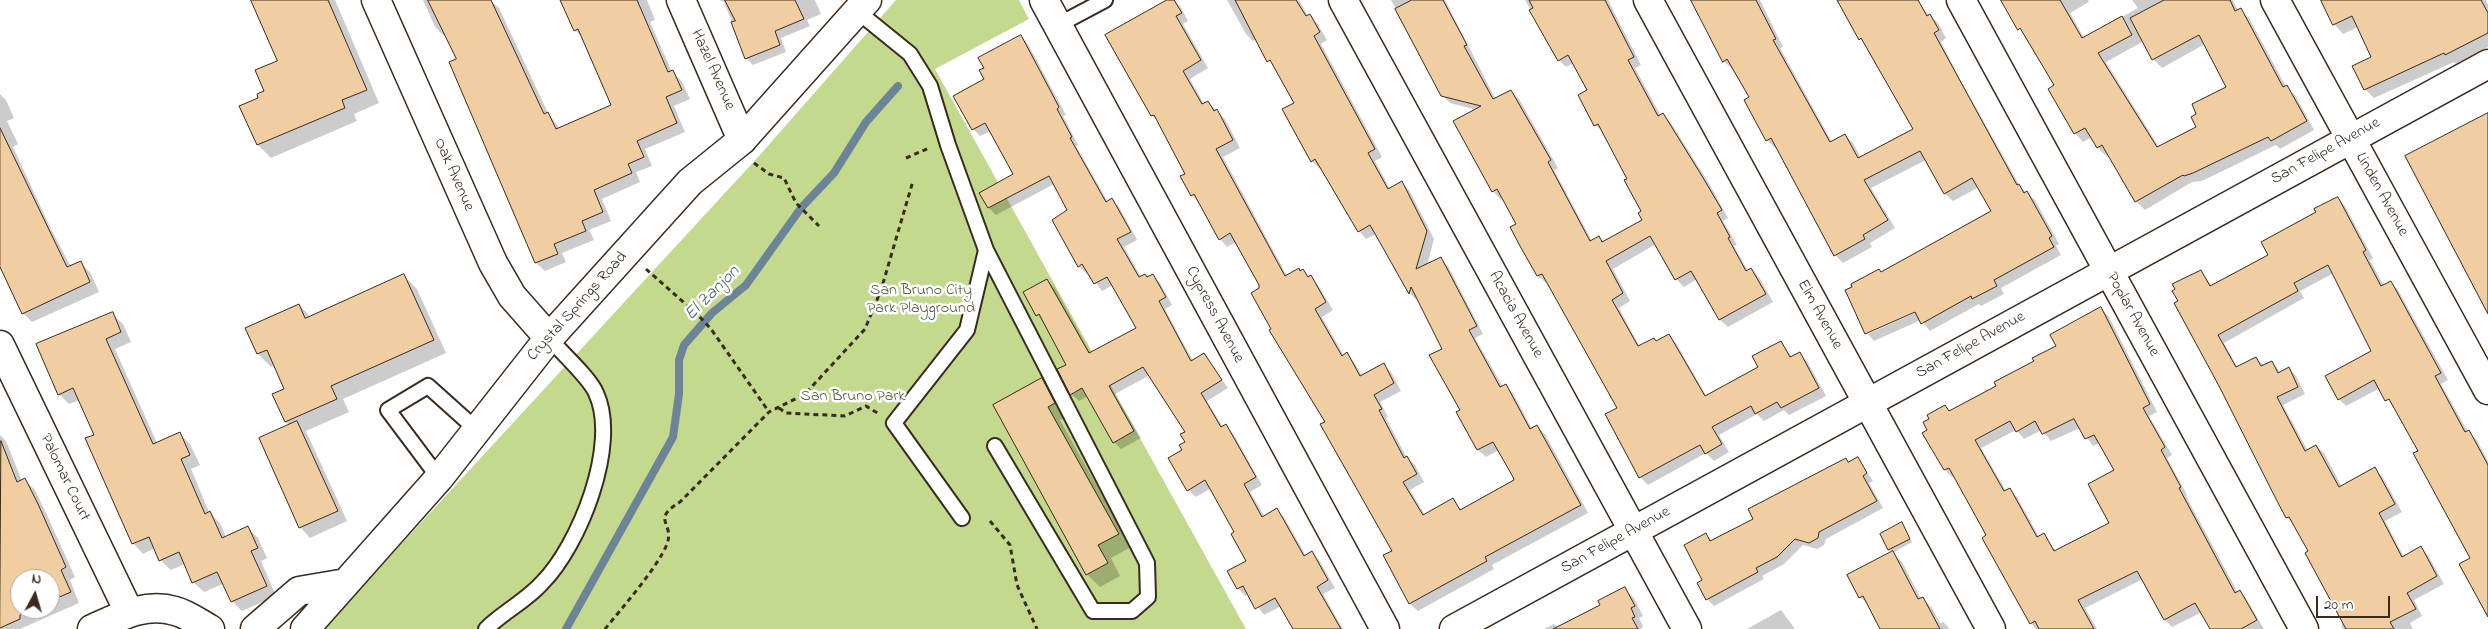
<!DOCTYPE html>
<html>
<head>
<meta charset="utf-8">
<style>
	body { margin:0 }
	#map { position:relative; width:2488px; height:629px; overflow:hidden; background:#fff; font-family:"Indie Flower",sans-serif }
	canvas { display:block }
	.north { position:absolute; left:10px; top:569px; width:50px; height:50px; box-sizing:border-box; background:#fff; border:1px solid #b1aaa5; border-radius:50%; rotate:6deg; font-size:14px; font-weight:700; line-height:20px; text-align:center; color:#3b2a1e }
	.north::after { content:''; display:block; margin:auto; width:18px; height:22px; background:#3b2a1e; clip-path:polygon(50% 0,100% 100%,50% 72%,0 100%) }
	.scale { position:absolute; left:2316px; top:596px; width:74px; height:22px; box-sizing:border-box; border:2px solid #3b2a1e; border-top:0; padding-left:6px; font-size:15px; line-height:18px; white-space:nowrap; color:#3b2a1e; -webkit-text-stroke:4px #fff; paint-order:stroke }
</style>
</head>
<body>
<div id="map">
<canvas width="2488" height="629"></canvas>
<div class="north">N</div>
<div class="scale">20 m</div>
</div>
<script>
const context = document.querySelector('canvas').getContext('2d');
context.lineJoin = 'round';
function paint(path, color) { context.fillStyle = color; context.fill(path, 'evenodd'); }
function strokePath(path, color, width, dash) { context.strokeStyle = color; context.lineWidth = width; context.lineCap = dash ? 'butt' : 'round'; context.setLineDash(dash || []); context.stroke(path); }
function label(font, color, halo, rows, align = 'center') {
  context.font = font + ' "Indie Flower",sans-serif'; context.lineWidth = 5; context.setLineDash([]); context.textBaseline = 'middle'; context.strokeStyle = halo; context.fillStyle = color; for (const [text, x, y, turn = 0] of rows) {
    context.save(); context.translate(x, y); context.rotate((+turn || 0) * Math.PI / 180); context.textAlign = isNaN(turn) ? turn : align; if (halo) context.strokeText(text, 0, 0); context.fillText(text, 0, 0); context.restore();
  }
}
const green = new Path2D(`
	M896 0H1019L1029 19 935 69 1246 629H323L759 156Z`);
const shadow = new Path2D(`
	M252 0H335L379 103 354 114 357 121 271 158 258 145 241 106 260 98 279 62Z
	M423 0H490L499 8 548 113 560 129 613 105 584 39 575 30 567 0H647L655 20 650 22 672 72 681 80 690 99 674 106 685 132 645 149 652 166 636 172 640 182 602 199 611 221 589 230 594 240 562 253 566 262 545 271 536 263 450 63 458 59 446 35 444 36 435 27Z
	M719 0H815L821 14 807 20 810 26 781 38 786 52 753 65 746 58 724 2Z
	M1169 0H1174L1180 6 1188 21 1183 24 1208 68 1190 79 1204 104 1208 102 1225 119 1240 148 1223 157 1287 276 1298 269 1318 285 1333 310 1322 317 1344 356 1347 354 1354 362 1363 377 1383 365 1391 372 1401 391 1380 402 1388 417 1386 418 1407 458 1415 465 1424 482 1410 490 1425 515 1453 500 1462 510 1515 481 1499 450 1486 457 1478 450 1457 412 1461 410 1443 349 1417 297 1416 300 1410 293 1376 234 1366 239 1359 231 1322 168 1320 169 1312 161 1295 103 1257 39 1253 41 1246 34 1227 0H1299L1308 16 1317 23 1327 40 1321 44 1382 157 1375 161 1390 189 1402 183 1409 190 1434 239 1427 266 1440 259 1448 266 1483 334 1475 338 1503 387 1505 386 1513 393 1532 429 1537 427 1545 434 1588 513 1492 565 1494 569 1418 611 1410 604 1385 556 1394 551 1327 422 1273 329 1260 284 1236 242 1227 247 1220 239 1199 203 1192 195 1187 174 1159 122 1152 115Z
	M1391 0H1445L1496 100 1511 91 1519 99 1558 168 1554 170 1592 241 1598 238 1603 242 1644 220 1643 211 1604 132 1595 125 1589 91 1574 63 1566 67 1559 60 1525 0H1608L1641 65 1635 68 1661 116 1663 115 1671 123 1710 185 1728 218 1723 221 1737 245 1734 246 1748 271 1751 269 1759 277 1773 302 1728 327 1720 320 1697 279 1684 287 1676 279 1656 244 1613 269 1630 301 1619 308 1640 347 1669 336 1676 343 1707 397 1760 368 1781 342 1792 357 1799 353 1807 361 1826 396 1789 415 1784 410 1764 421 1757 414 1719 435 1729 452 1714 461 1706 453 1648 485 1640 477 1618 408 1548 282 1546 283 1538 276 1521 245 1518 224 1503 197 1500 199 1493 191 1477 110 1450 103 1442 95Z
	M1691 0H1760L1783 47 1780 48 1832 142 1845 135 1853 143 1861 158 1914 130 1839 0H1913L1938 23 1946 38 1941 42 1960 79 2021 188 2035 200 2059 244 2056 246 2061 255 2001 288 2004 294 1981 306 1979 304 1930 331 1921 320 1874 341 1867 333 1846 291 1992 212 1979 187 1953 201 1945 194 1926 160 1871 188 1895 228 1870 243 1872 247 1843 263 1835 255 1777 147 1775 148 1767 140 1751 98 1734 68 1732 69 1724 61ZM1920 308 1921 310 1868 334V332Z
	M2003 0H2088L2089 2 2070 13 2084 38 2138 8 2132 0H2233L2238 11 2240 10 2249 18 2286 87 2295 95 2314 130 2280 149 2276 145 2202 181 2192 182 2145 210 2136 201 2109 154 2106 156 2098 148 2092 137 2083 142 2075 133 2056 86ZM2144 41 2153 59 2162 68 2205 44 2227 87 2198 127 2159 147 2106 62Z
	M2324 0H2486L2488 5V47L2456 64 2454 62 2374 98 2365 89 2373 58 2358 27 2343 34 2334 24Z
	M1020 37 1028 44 1066 115 1063 116 1078 145 1076 146 1108 202 1112 200 1119 207 1137 240 1124 247 1141 277 1148 278 1153 276 1160 283 1172 305 1165 309 1193 361 1204 355 1228 388 1207 401 1223 427 1225 426 1233 433 1262 485 1250 492 1265 517 1277 510 1284 517 1306 556 1312 553 1319 560 1335 588 1323 594 1343 629H1294L1281 606 1264 615 1249 594 1245 596 1238 588 1248 561 1236 533 1211 488 1196 497 1188 490 1184 450 1187 432 1150 375 1115 394 1141 438 1121 449 1114 442 1088 396 1079 401 1071 394 1068 365 1025 293 1047 280 1055 288 1091 354 1138 329 1113 285 1102 291 1088 272 1086 273 1079 266 1069 210 1054 184 996 215 989 208 981 194 1014 175 991 131 980 136 973 129 985 80Z
	M0 94 6 100 14 118 7 121 18 144 13 147 51 229 71 267 80 263 90 272 99 292 32 322 23 313 0 263Z
	M2337 198 2345 206 2373 258 2370 260 2384 286 2391 283 2398 290 2448 380 2441 384 2468 432 2476 439 2488 461V614L2471 558 2419 451 2394 407 2380 388 2346 406 2339 399 2373 351 2334 273 2300 291 2304 298 2224 343 2238 368 2256 358 2264 366 2272 362 2281 373 2289 369 2296 376 2305 394 2283 405 2308 451 2316 446 2324 453 2342 487 2374 469 2382 476 2402 512 2385 521 2404 557 2420 548 2428 555 2444 584 2414 600 2422 616 2410 623 2413 629H2343L2341 625 2344 624 2310 551 2295 525 2287 517 2179 302 2201 272 2212 286 2269 255Z
	M404 276 417 289 446 353 343 399 349 412 306 431 347 521 310 538 300 527 290 426 286 422V389L275 365 271 367 258 354 246 328 299 305 311 317Z
	M2101 309 2109 317 2157 412 2149 416 2172 455 2167 458 2187 495 2186 496 2238 593 2240 592 2247 600 2264 629H2211L2202 612 2172 627 2165 620 2143 579 2085 608 2097 629H2036L2031 623 1988 536 1955 476 1952 477 1945 470 1929 431 1931 419 1945 406 1950 411 1997 386 2058 346ZM2080 428 2093 446 2100 443 2116 471 2110 524 2056 551 2043 534 2039 537 2017 497 2009 490 2006 491 1981 448 2016 430 2024 439 2042 430 2051 441Z
	M112 314 123 324 131 342 115 349 157 443 180 434 190 444 200 465 191 469 209 512 220 523 226 537 248 528 258 538 267 558 261 561 276 596 242 611 232 601 223 584 204 592 193 582 185 564 171 570 160 560 155 548 143 554 133 543 96 435 80 400 69 404 59 394Z
	M1042 379 1055 392 1067 416 1060 420 1131 547 1111 558 1120 576 1100 587 1087 574 994 405Z
	M0 435 6 441 22 481 25 480 35 490 47 515 75 577 70 580 79 603 20 629H0ZM20 579H50V609H20Z
	M1858 459 1873 481 1869 483 1883 508 1826 539 1824 545 1817 549 1803 545 1784 564 1762 576 1764 579 1714 606 1707 599 1704 580 1706 535 1713 542Z
	M1901 524 1912 542 1893 553 1889 549Z
	M1893 553 1902 562 1921 599 1923 598 1932 608 1940 623 1943 622 1950 629H1881L1870 606 1860 597Z
	M1625 589 1634 598 1643 616 1639 618 1643 626 1641 629H1544L1554 624 1558 628 1601 605Z
	M1781 610 1795 629H1747Z`);
const stream = new Path2D(`
	M566 629 673 437 679 394V360L684 345 712 313 746 285 801 208 834 173 866 122 898 86`);
const building = new Path2D(`
	M251 0H328L367 90 342 100 345 108 257 145 239 106 258 98 257 94 264 91 255 70 277 61Z
	M428 0H491L544 114 548 112 556 129 611 105 578 29 574 31 560 0H637L668 72 673 70 682 90 666 97 677 123 637 141 644 157 628 164 632 173 594 190 603 212 582 221 586 231 554 244 558 254 535 263 449 62 456 59Z
	M725 0H795L804 19 775 31 780 45 745 59 731 22 735 21Z
	M1167 0H1174L1182 13 1176 16 1201 60 1183 71 1202 104 1208 101 1214 111 1217 109 1233 140 1216 149 1285 276 1299 268 1300 271 1303 269 1308 277 1311 275 1326 302 1315 309 1342 356 1347 352 1360 376 1384 363 1394 383 1374 395 1382 409 1379 410 1404 458 1407 456 1417 474 1403 482 1423 515 1453 498 1460 510 1514 480 1513 477 1493 442 1477 450 1456 412 1460 410 1429 355 1442 349 1411 287 1409 294 1370 225 1358 232 1315 159 1311 162 1282 109 1294 103 1270 60 1267 62 1235 0H1296L1306 16 1310 14 1320 32 1314 36 1375 149 1368 153 1388 189 1402 181 1427 231 1416 269 1441 257 1477 326 1469 330 1500 387 1506 384 1530 429 1537 425 1581 505 1485 557 1487 561 1409 604 1383 555 1392 551 1320 424 1325 422 1269 330 1271 329 1251 293 1259 288V285L1230 233 1219 240 1194 194 1191 196 1180 176 1185 174 1154 115 1151 116 1105 35Z
	M1412 0H1443L1467 45 1464 46 1493 99 1511 90 1551 160 1548 162 1590 241 1599 236 1602 242 1642 220 1638 213 1641 211 1624 180 1627 179 1598 124 1594 126 1578 95 1587 90 1568 55 1558 61 1529 10 1533 8 1529 0H1605L1634 57 1628 60 1658 116 1663 113 1702 176 1722 210 1717 213 1730 237 1728 238 1746 271 1751 268 1766 294 1719 320 1691 271 1675 280 1650 236 1606 261 1623 293 1612 300 1638 346 1654 338 1656 341 1669 334 1705 396 1758 367 1752 356 1781 341 1790 357 1800 352 1819 388 1781 408 1777 402 1755 414 1751 406 1712 427 1722 444 1705 454 1700 445 1639 478 1605 414 1617 408 1542 274 1537 276 1520 246 1510 227 1516 224 1497 189 1492 192 1453 121 1481 106 1441 96 1395 9Z
	M1691 0H1756L1776 39 1773 40 1830 142 1845 134 1858 158 1913 129 1861 38 1859 40 1837 0H1918L1927 16 1930 14 1939 30 1934 33 2017 185 2019 184 2024 193 2027 191 2052 236 2049 238 2054 247 1994 280 1997 286 1972 299 1971 296 1921 324 1915 312 1865 334 1845 290 1852 287 1851 284 1879 269 1881 272 1991 211 1972 178 1944 194 1920 151 1864 180 1888 220 1863 235 1865 239 1834 256 1771 138 1766 141 1744 100 1749 97 1727 59 1723 62Z
	M2001 0H2060L2082 38 2122 16 2132 35 2098 53 2157 147 2196 127 2191 117 2196 114 2192 104 2226 87 2199 35 2152 60 2130 18 2164 0H2230L2235 11 2241 8 2283 87 2287 85 2307 121 2271 141 2268 137 2193 173 2184 176 2183 175 2135 202 2102 145 2097 148 2085 128 2074 134 2048 89 2054 85 2020 28 2018 30Z
	M2321 0H2481L2488 13V33L2445 55 2444 53 2364 90 2352 66 2371 57 2352 16 2333 25Z
	M1021 35 1059 107 1057 109 1072 137 1070 138 1106 202 1112 198 1131 232 1117 239 1139 277 1145 274 1147 277 1153 274 1166 297 1159 301 1191 361 1204 353 1222 380 1201 393 1221 427 1226 424 1256 477 1244 484 1262 517 1277 508 1304 556 1312 551 1328 580 1317 587 1341 629H1293L1275 598 1255 609 1243 586 1237 589 1227 571 1246 561 1231 534 1234 532 1205 480 1187 491 1168 458 1182 450 1179 445 1185 442 1180 434 1185 432 1143 367 1109 386 1134 431 1113 443 1082 388 1070 395 1057 369 1066 365 1039 314 1036 316 1023 292 1047 279 1089 353 1136 328 1107 277 1094 284 1082 264 1078 267 1052 220 1067 210 1049 176 988 208 979 193 1013 174 985 123 972 130 953 96 984 79 979 70 984 68 978 58Z
	M2488 113V314L2405 156Z
	M0 128 67 267 81 261 90 282 22 314 0 267Z
	M2338 197 2366 250 2363 252 2381 286 2391 281 2441 373 2435 376 2465 432 2469 430 2488 465V617L2459 564 2470 558 2413 453 2418 451 2389 399 2385 401 2374 380 2338 400 2325 376 2371 351 2328 265 2294 283 2298 291 2218 335 2236 367 2256 357 2261 366 2272 361 2278 373 2289 367 2298 387 2277 397 2305 451 2316 445 2339 487 2375 467 2395 504 2379 513 2402 557 2421 546 2437 576 2407 593 2416 609 2390 622 2394 629H2346L2305 553 2308 551 2289 517 2286 518 2276 499 2219 386 2174 303 2178 301 2172 291 2175 289 2172 284 2201 270 2210 286 2268 255 2261 242 2316 212 2314 209Z
	M404 274 434 340 331 386 337 399 285 422 272 394 284 389 267 350 257 354 245 328 299 304 305 318Z
	M2101 307 2150 404 2143 408 2165 447 2161 450 2181 487 2179 488 2235 593 2240 590 2257 620 2241 629H2210L2195 603 2164 620 2137 571 2078 600 2094 629H2039L2035 621 2030 624 1982 538 1986 535 1949 468 1944 470 1922 433 1927 430 1923 422 1929 419 1927 415 1945 405 1949 411 1996 386 1994 382 2034 361 2032 358 2056 346 2050 335ZM2074 419 2085 439 2094 435 2114 470 2088 484 2109 523 2054 551 2044 533 2037 537 2010 488 2004 491 1975 440 2010 421 2016 432 2035 421 2042 434Z
	M113 312 121 332 106 339 153 444 180 432 190 455 181 459 205 514 210 511 222 538 248 526 258 548 251 551 267 586 231 602 217 572 192 583 179 552 159 561 149 537 132 544 85 438 94 435 73 388 58 395 36 344Z
	M1042 378 1055 403 1048 407 1119 534 1098 545 1108 563 1086 575 993 405Z
	M297 421 338 511 299 528 259 438Z
	M1 441 17 482 25 478 38 504 66 567 61 570 71 592 50 601V579H20V609H33L20 615V619L0 628Z
	M1858 457 1867 473 1863 476 1877 501 1819 532 1818 538 1809 543 1795 539 1777 557 1756 568 1758 572 1706 600 1697 583 1702 580 1684 545 1706 533 1710 541 1753 519 1748 509 1846 458 1848 462Z
	M1902 522 1910 539 1888 550 1880 534Z
	M1893 551 1918 599 1923 597 1940 629H1880L1863 596 1859 598 1847 575Z
	M1625 587 1635 606 1631 608 1635 617 1632 618 1638 629H1553L1600 605 1598 601Z`);
const path = new Path2D(`
	M906 158 929 148
	M754 163 769 174 784 178 796 203 819 226
	M646 269 698 315 711 329 769 412
	M779 408 786 413 845 416 866 406 879 414
	M990 521 1010 545 1017 585 1037 629
	M605 629C622 608 658 567 667 544 675 523 650 520 680 502L769 412 805 394 865 329 881 290 913 181`);
const service = new Path2D(`
	M857 11 910 54 930 86 948 145 986 250 967 330 894 423 962 518
	M1058 25 1105 0
	M986 250 1147 563 1148 597 1132 611H1093L995 446
	M439 478 388 410 428 386 477 430
	M486 629C503 612 526 601 542 583 579 546 620 444 596 393 590 378 560 351 549 338`);
const minor = new Path2D(`
	M376 0 493 263 512 296 549 338
	M681 0 742 140
	M1044 0 1385 629
	M1343 0 1687 629
	M1648 0 1991 629
	M1961 0 2304 629
	M2275 0 2488 390
	M0 345 129 612
	M92 629C119 617 145 602 175 611 187 614 199 623 210 629
	M1454 629 2488 64`);
const secondary = new Path2D(`
	M255 629 299 591 346 583
	M305 629 439 478 549 338 690 182 742 140 867 0`);
const streetNames = [
	["Hazel Avenue",712,70,66],
	["San Felipe Avenue",2326,152,-29],
	["Oak Avenue",453,175,66],
	["Linden Avenue",2381,195,61],
	["Crystal Springs Road",578,307,-48],
	["Cypress Avenue",1214,315,62],
	["Acacia Avenue",1515,315,61],
	["Elm Avenue",1819,315,61],
	["Poplar Avenue",2132,315,61],
	["San Felipe Avenue",1971,346,-29],
	["Palomar Court",64,478,64],
	["San Felipe Avenue",1616,541,-29]
];
const parkNames = [
	["San Bruno City",921,291],
	["Park Playground",921,309],
	["San Bruno Park",853,397]
];
const waterNames = [
	["El Zanjon",713,294,-45]
];
paint(green, '#c3d98e');
paint(shadow, '#0003');
strokePath(stream, '#6c8498', 8);
paint(building, '#f0cea1');
strokePath(building, '#3b2a1e', 1);
strokePath(service, '#3b2a1e', 18);
strokePath(minor, '#3b2a1e', 31);
strokePath(secondary, '#3b2a1e', 31);
strokePath(path, '#3b2a1e', 3, [5, 4]);
strokePath(service, '#fff', 14);
strokePath(minor, '#fff', 28);
strokePath(secondary, '#fff', 28);
label('16px', '#3b2a1e', '#fff', streetNames);
label('16px', '#5d563a', '#fff', parkNames);
label('italic 18px', '#575e65', '#fff', waterNames);
</script>
</body>
</html>
